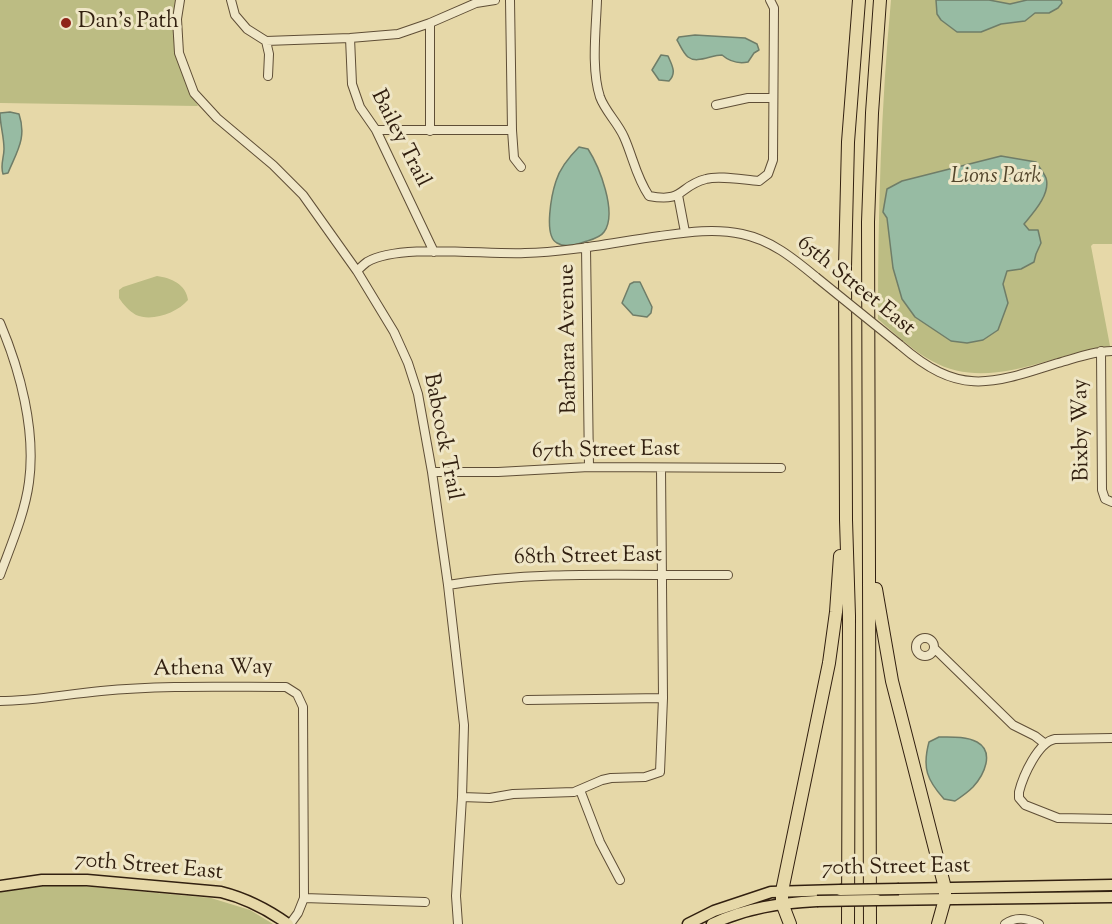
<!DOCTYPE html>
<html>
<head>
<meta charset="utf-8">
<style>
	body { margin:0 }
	canvas { display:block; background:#e6d8a8 }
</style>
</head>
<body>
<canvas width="1112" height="924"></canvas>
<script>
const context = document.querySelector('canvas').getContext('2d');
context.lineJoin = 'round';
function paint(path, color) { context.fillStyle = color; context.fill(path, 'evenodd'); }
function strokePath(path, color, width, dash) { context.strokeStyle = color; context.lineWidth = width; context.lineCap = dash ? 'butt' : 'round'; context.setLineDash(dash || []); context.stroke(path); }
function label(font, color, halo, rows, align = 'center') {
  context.font = font + ' "Sorts Mill Goudy",serif'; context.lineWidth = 6; context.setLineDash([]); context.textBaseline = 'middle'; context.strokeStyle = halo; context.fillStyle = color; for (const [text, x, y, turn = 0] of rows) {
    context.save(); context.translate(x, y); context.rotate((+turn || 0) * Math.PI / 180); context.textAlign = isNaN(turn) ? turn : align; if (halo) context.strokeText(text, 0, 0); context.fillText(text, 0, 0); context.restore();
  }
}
const green = new Path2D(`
	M0 0H175C171 43 177 69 198 106L0 103Z
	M891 0H1112V244H1093L1091 246 1110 346C1052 353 989 393 932 361 912 350 895 334 878 319 878 212 881 107 891 0Z
	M157 276C171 278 186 284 188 300 177 313 152 322 136 315 129 311 123 304 119 298V290L123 287Z
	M60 884 211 898 250 910 273 924H0V891Z`);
const water = new Path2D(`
	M936 0H989L1010 4 1027 0H1061L1062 3 1058 8 1049 13H1035L1025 21 1001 24 981 32H957L941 20 937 14Z
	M695 35 745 38 757 44 759 50 754 53 748 62C738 64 729 61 722 55 711 55 697 64 688 57 683 53 680 45 677 40L679 37Z
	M661 55 668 56C672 65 677 73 669 81L659 80 652 70Z
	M10 112 19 114C27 138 17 151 8 173L3 174C0 165 4 158 4 149 4 136 0 125 0 113Z
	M579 147 588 149C599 166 618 213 604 232 600 238 590 240 584 242 576 245 565 248 557 243 543 236 552 193 556 181 560 168 570 156 579 147Z
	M1001 156 1036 162C1039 167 1044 173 1046 178 1051 194 1033 213 1024 224L1029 230H1038L1041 243 1036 254 1034 262 1021 269 1007 271 1003 284 1008 303 998 330 983 340 967 343 951 341 915 317 902 299 893 268 887 218 883 212 887 189 902 181Z
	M634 282H640L652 307 651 313 647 317 633 315 622 303 630 284Z
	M939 737C951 737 966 736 977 742 995 752 984 775 973 787 968 792 961 797 955 801L944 799C927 780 922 768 929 742Z`);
const minor = new Path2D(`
	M180 0 177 19 179 53 194 93 217 118 273 165 303 195 357 271 394 332 408 363 418 394 432 472 448 585 464 725 462 797 456 896 458 924
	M231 0 235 15 247 29 266 41 350 38 398 34 430 23 476 3 495 0
	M510 0 512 130 514 158 521 167
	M597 0C596 30 591 69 600 97 605 111 618 123 624 137 633 157 636 177 649 196 685 203 678 186 706 179 719 175 744 180 759 181L768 174 773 160 774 8 770 0
	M350 38 352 84 360 107 376 130 434 252
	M266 41 269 54 268 76
	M716 105 748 98H773
	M376 130H512
	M430 131V23
	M678 195 685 232
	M586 247 589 467
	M357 271C360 268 364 264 367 262 399 243 486 255 525 253 570 252 616 242 660 236 688 232 715 228 742 234 771 240 793 258 816 277
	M0 323C20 370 36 430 29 482 25 513 11 545 0 575
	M900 345C959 396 989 385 1058 363 1076 358 1094 351 1112 351
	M1101 351 1102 490 1105 499 1112 502
	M432 472H498L589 467 781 468
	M448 585C540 570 635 576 728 575
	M916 647a9 9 0 1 1 18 0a9 9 0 1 1-18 0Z
	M935 649 1013 725 1035 736 1044 743
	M527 700 663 698
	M0 701C34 701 67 694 101 691 162 685 224 687 286 687L297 694 303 707 304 898 298 913 290 924
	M1112 738 1055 739C1038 742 1023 776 1019 792V798L1025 805 1058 818 1112 819
	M580 790 600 842 620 880
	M462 797 490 798 513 794 574 792 602 780 611 778 645 777 660 772 663 698 661 468
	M304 898 425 902
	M1005 924C1016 916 1027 918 1039 924`);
const major = new Path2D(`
	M0 886 42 880H87L221 892C245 898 267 909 288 924
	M899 889 1112 885
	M877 900 1112 897
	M688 924 714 911 771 892 840 890
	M712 924C746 908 780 903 817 901`);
const highway = new Path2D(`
	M876 589 892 681 945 888V899L938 924
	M790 924 782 903V891L829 663 836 612 840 556
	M848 924 849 616 846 520 845 267 848 142 859 0
	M870 924 868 222 872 113 880 0`);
const minorBridge = new Path2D(`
	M816 277 900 345`);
const majorBridge = new Path2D(`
	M840 890 899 889
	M817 901 877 900`);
const markers = [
	[66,23,6,"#8f2418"]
];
const poiNames = [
	["Dan's Path",78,23]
];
const streetNames = [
	["Bailey Trail",399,139,63],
	["65th Street East",855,287,39],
	["Barbara Avenue",570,339,-91],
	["Bixby Way",1083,430,-91],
	["Babcock Trail",441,437,79],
	["67th Street East",606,452,-1],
	["68th Street East",588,558,-1],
	["Athena Way",213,670,-1],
	["70th Street East",149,868,5],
	["70th Street East",896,869,-1]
];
const parkNames = [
	["Lions Park",996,178]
];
paint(green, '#bcbc83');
paint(water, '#97bba3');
strokePath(water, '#6f7d68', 1.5);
strokePath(minor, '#5f4e36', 10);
strokePath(major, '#322010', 13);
strokePath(highway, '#322010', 14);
strokePath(minor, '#efe6c6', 8);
strokePath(major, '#e6d8a8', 10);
strokePath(highway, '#e6d8a8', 12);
strokePath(minorBridge, '#5f4e36', 10, []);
strokePath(majorBridge, '#322010', 13, []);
strokePath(minorBridge, '#efe6c6', 8);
strokePath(majorBridge, '#e6d8a8', 10);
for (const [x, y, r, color] of markers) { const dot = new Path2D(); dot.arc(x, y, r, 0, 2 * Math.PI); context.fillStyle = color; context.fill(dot); strokePath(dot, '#efe6c6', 2); }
label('22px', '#322010', '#efe6c6', poiNames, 'left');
label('22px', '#322010', '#efe6c6', streetNames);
label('italic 22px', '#54472d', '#efe6c6', parkNames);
</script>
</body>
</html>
